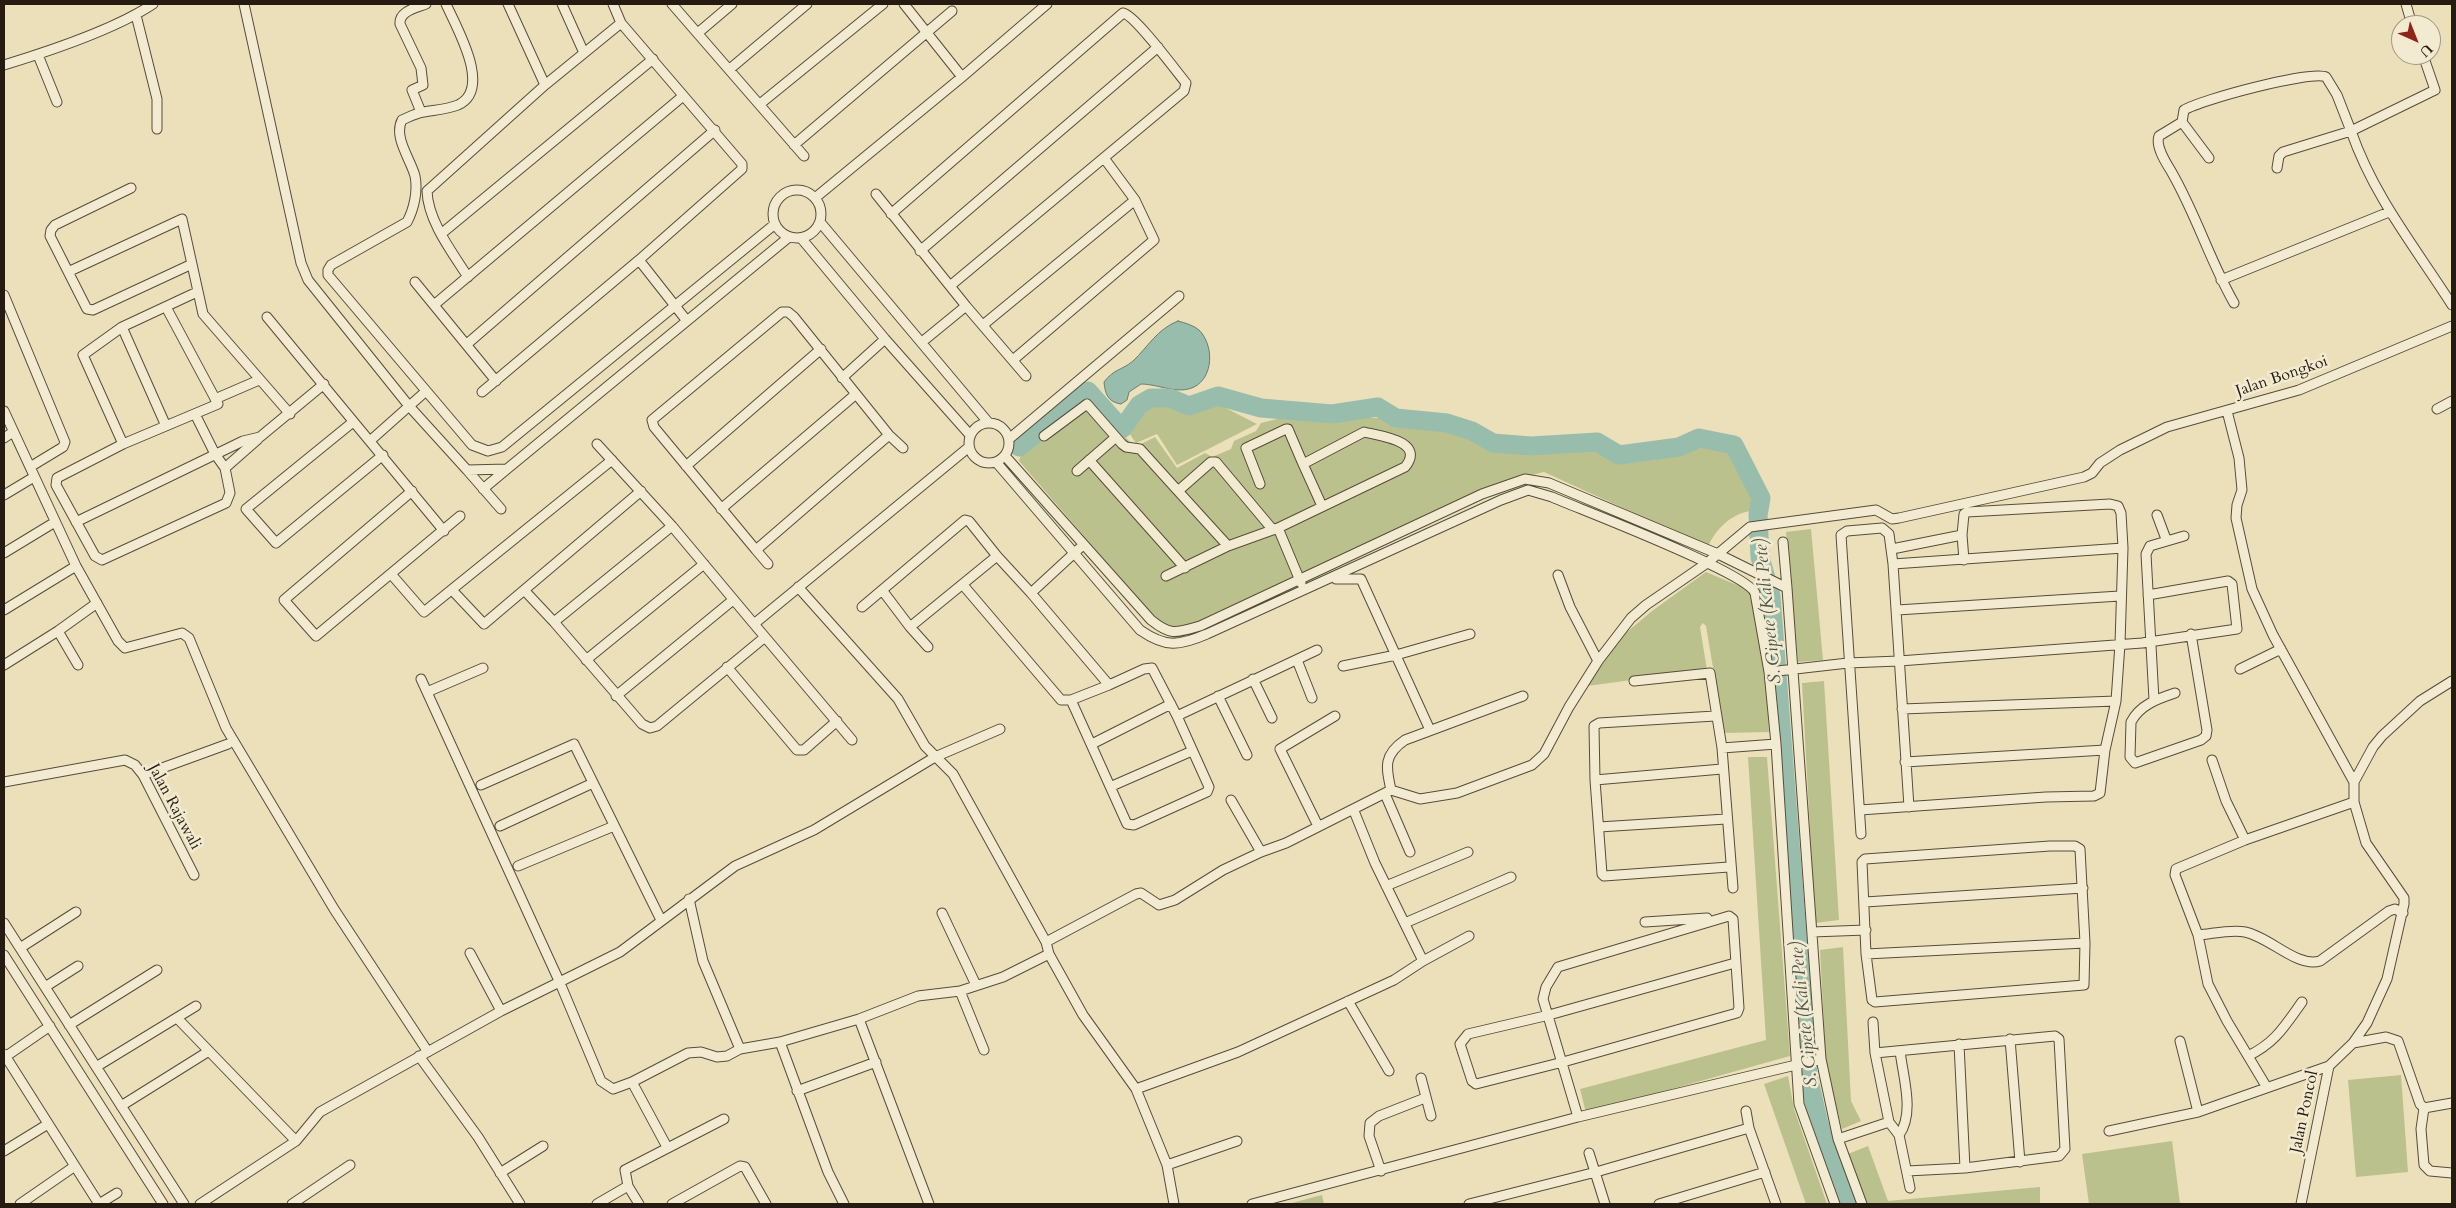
<!DOCTYPE html>
<html>
<head>
<meta charset="utf-8">
<style>
	body { margin:0 }
	#map { position:relative; width:2456px; height:1208px; overflow:hidden; background:#ebe0ba; font-family:Cardo,serif }
	canvas { display:block }
	.frame { position:absolute; inset:0; border:5px solid #261b10; pointer-events:none }
	.north { position:absolute; left:2391px; top:15px; width:50px; height:50px; box-sizing:border-box; background:#f2ebd2; border:1px solid #a09884; border-radius:50%; rotate:136deg; font-size:14px; font-weight:700; line-height:20px; text-align:center; color:#261b10 }
	.north::after { content:''; display:block; margin:auto; width:18px; height:22px; background:#8f2418; clip-path:polygon(50% 0,100% 100%,50% 72%,0 100%) }
</style>
</head>
<body>
<div id="map">
<canvas width="2456" height="1208"></canvas>
<div class="frame"></div>
<div class="north">U</div>
</div>
<script>
const context = document.querySelector('canvas').getContext('2d');
context.lineJoin = 'round';
function paint(path, color) { context.fillStyle = color; context.fill(path, 'evenodd'); }
function strokePath(path, color, width, dash) { context.strokeStyle = color; context.lineWidth = width; context.lineCap = dash ? 'butt' : 'round'; context.setLineDash(dash || []); context.stroke(path); }
function label(font, color, halo, rows, align = 'center') {
  context.font = font + ' Cardo,serif'; context.lineWidth = 5; context.setLineDash([]); context.textBaseline = 'middle'; context.strokeStyle = halo; context.fillStyle = color; for (const [text, x, y, turn = 0] of rows) {
    context.save(); context.translate(x, y); context.rotate((+turn || 0) * Math.PI / 180); context.textAlign = isNaN(turn) ? turn : align; if (halo) context.strokeText(text, 0, 0); context.fillText(text, 0, 0); context.restore();
  }
}
const green = new Path2D(`
	M1088 399 1135 447 1155 437 1177 468 1205 453 1212 457 1231 449 1234 441 1256 431 1261 423 1281 418H1378L1463 431 1493 447 1543 450 1594 445 1619 459 1681 452 1699 443 1731 448 1758 499 1754 511C1734 511 1715 529 1708 547L1544 472 1500 483 1194 623 1176 629 1160 624 1019 461 1022 451Z
	M1213 404H1218L1257 424 1177 465 1157 434 1136 443 1129 433 1147 410 1158 405 1194 413Z
	M1811 529 1823 660 1798 662 1786 532Z
	M1706 572 1749 590 1764 655 1769 732 1724 733 1706 626 1703 623 1700 627 1707 670 1587 686 1621 637 1652 611Z
	M1824 681 1839 920 1815 923 1802 683Z
	M1748 757H1767L1790 1056 1586 1113 1580 1089 1766 1040Z
	M1843 947 1851 1101 1861 1121 1842 1129 1826 1066 1820 950Z
	M2401 1075 2408 1172 2356 1177 2348 1080Z
	M1788 1076 1794 1109 1827 1204H1806L1764 1084Z
	M2172 1141 2180 1204H2089L2082 1154Z
	M1868 1146 1888 1201 2040 1187V1204H1865L1848 1154Z
	M1322 1195 1324 1204H1288Z`);
const water = new Path2D(`
	M1178 321C1185 323 1193 325 1199 330 1214 345 1214 377 1194 387 1178 395 1158 384 1141 384L1129 392 1127 400 1121 404C1108 402 1105 394 1104 382 1115 368 1121 371 1133 361 1148 347 1157 329 1178 321Z`);
const river = new Path2D(`
	M1019 447 1088 391 1122 429 1139 405 1151 398H1170L1189 406 1218 396 1261 408 1332 414 1378 407 1396 418 1447 423 1472 431 1493 443 1531 446 1597 442 1619 455 1679 447 1699 438 1734 445 1761 498 1758 515 1760 557 1771 596 1808 1076 1819 1124 1847 1204`);
const minor = new Path2D(`
	M244 4 301 263 308 280 409 406 467 470 507 469 789 237
	M446 4C456 27 493 89 458 105 448 109 435 110 424 112 416 113 409 117 402 120 393 137 411 160 415 176 418 191 414 209 407 222L331 265 328 270V275L472 445 488 451 502 447 775 224
	M508 4 545 85
	M562 4 584 53
	M672 4 804 156
	M904 4 962 77
	M2406 4 2412 25
	M136 15 157 99V129
	M699 32 732 4
	M38 55 57 102
	M2423 55 2435 90 2351 131C2374 197 2415 247 2452 305
	M4 65C50 51 114 30 153 4
	M731 68 807 4
	M760 104 883 4
	M421 112 412 90 423 85 421 68 400 24C399 11 416 8 426 4
	M2182 122 2159 136C2155 146 2166 163 2171 171 2196 214 2210 261 2234 303
	M794 145 952 11
	M2209 158 2182 122 2184 110C2200 100 2311 70 2326 77L2337 95 2351 131 2283 152 2279 156 2277 168
	M131 188 55 225 51 230 50 236 87 309 93 310 192 264
	M773 214a24 24 0 1 1 48 0a24 24 0 1 1-48 0Z
	M876 194 966 306
	M815 198 962 77 1047 4
	M891 214 1123 13C1135 15 1176 71 1186 83L1184 91 950 286
	M820 222 988 422
	M441 234 653 59
	M801 238 885 339 970 435
	M920 251 1158 47
	M639 260 687 321
	M70 271 182 219 203 314 290 414
	M468 277C452 252 428 221 427 191L545 85 621 23
	M2221 280 2389 212
	M415 282 496 381
	M4 295 65 442 63 447 30 467
	M434 305 683 96
	M166 307 218 404 123 444 57 478 56 485 95 556 102 560 226 503 230 493 225 468 215 454 195 414
	M267 317 444 531
	M983 325 1135 200
	M122 327 166 426
	M922 342 966 306 1026 376
	M467 344 715 130
	M1013 360 1154 240 1135 200 1104 158
	M842 378 885 339
	M482 392 639 260 742 169V164L621 23 613 4
	M215 399 259 380
	M2437 409 2452 401
	M4 411 76 566 118 641 125 648 182 633 189 638 226 728 334 909 428 1052
	M2227 411 2239 458 2242 490 2237 505 2236 518 2252 589 2273 635 2354 782
	M353 422 246 509 276 543 383 455
	M969 443a20 20 0 1 1 40 0a20 20 0 1 1-40 0Z
	M1044 436 1087 404 1122 444 1126 447 1140 449 1178 491
	M4 438 13 432
	M1009 439 1179 296
	M371 440 425 392
	M123 444 83 355 122 327 197 292
	M597 444 672 526 754 624
	M1005 456 1151 620C1171 636 1176 633 1200 626L1482 494 1525 479 1549 483 1718 554 1787 588 1821 1059 1838 1139 1862 1204
	M1089 460 1185 568
	M996 462 1140 630C1166 648 1179 646 1207 634L1501 500 1528 490 1552 497C1582 510 1746 572 1755 593L1769 672 1776 744 1799 1104 1835 1204
	M1303 464 1322 506
	M686 466 821 349
	M225 468 258 439
	M467 470 501 509
	M1077 471 1116 437
	M1260 484 1246 448 1286 429H1288L1303 464 1364 432C1380 436 1426 441 1405 467L1278 528
	M483 489 507 469
	M412 491 284 600 316 636 460 516
	M4 495 34 477
	M721 509 856 394
	M2157 515 2166 539
	M76 522 243 441 260 437 324 384
	M672 526 554 622 642 724 650 728 657 726 765 637
	M1783 542 1787 588
	M1228 546 1178 491 1211 462H1216L1273 530
	M1892 549 1962 535
	M756 550 654 427 652 420 782 312H788L794 317 889 435 903 448
	M4 553 55 522
	M768 564 756 550 889 435
	M1893 564 2123 548
	M391 574 424 612 612 460
	M1558 575 1570 607 1598 661
	M1166 576 1228 546 1278 528 1301 583
	M1336 579H1361L1430 730
	M963 585 1061 700H1071L1109 685 1031 593
	M798 587 898 699 925 746 953 774 1046 942 1049 954 1083 1015 1136 1089 1167 1165 1174 1204
	M452 590 484 624 641 491
	M524 590 554 622
	M882 590 910 627 997 556
	M862 607 965 520 969 521 997 556 1031 593 1083 545
	M4 610 76 566
	M1897 610 2120 596
	M910 627 928 647
	M58 631 78 665
	M586 660 704 564
	M1297 660 1312 698
	M4 665 58 631 97 603
	M1343 666 1396 655 1470 634
	M727 667 797 750H804L837 721
	M2240 669 2281 649
	M1769 672 1848 663 1899 661 2142 643 2237 629 2232 584 2228 581 2148 595
	M421 679 560 983 601 1081 613 1089 632 1082 688 1053 701 1052 717 1057 727 1056 740 1049 780 1042 859 1019 918 996 960 991 1003 977 1049 954
	M1253 679 1272 718
	M1634 681 1710 673 1722 748
	M427 692 483 668
	M2175 693C2157 699 2140 705 2131 722L2130 757 2135 763 2201 740 2206 736 2207 730 2191 634
	M616 696 733 600
	M1218 696 1247 755
	M1071 700 1127 824 1134 825 1207 792 1209 787 1177 716 1152 668 1144 669 1109 685
	M2154 700 2146 554 2150 546 2184 536
	M1902 709 2116 701
	M1177 716 1317 650
	M1715 716 1599 723 1594 726 1595 780 1602 874 1604 876 1729 867
	M852 740 754 624 969 447
	M1092 744 1171 704
	M2212 760 2226 801 2245 840
	M1905 762 2105 750
	M143 775 228 744
	M1595 780 1722 769
	M4 782 125 760 135 765 143 775 194 875
	M481 785 574 744 661 920
	M1112 786 1192 751
	M1391 790C1386 767 1383 755 1405 740L1523 696
	M1385 794 1410 852
	M1231 800 1261 852
	M1860 810 2046 797 2094 796 2100 793 2105 750 2116 701 2120 644 2123 548 2121 513 2118 506 2110 504 1967 512 1964 514 1962 535 1964 560
	M500 826 593 783
	M1318 826 1280 749 1335 716
	M1599 827 1726 819
	M1861 834 1841 535 1847 531 1882 528 1889 534 1893 564 1909 807
	M2050 846H2075L2080 849 2085 943 2084 985 1875 1002 1872 1000 1866 954 1862 862 1865 859Z
	M518 866 614 826
	M1386 886 1468 852
	M1733 888 1722 748 1776 744
	M689 899 703 961 740 1049
	M1865 902 2083 888
	M942 913 976 985
	M1645 922 1707 918
	M4 923 184 1204
	M1405 923 1511 877
	M1812 932 1866 930
	M2198 935C2212 934 2231 929 2245 932 2270 937 2297 968 2320 961L2389 911 2395 909 2403 913
	M1046 942 1136 894 1141 893 1159 905 1175 900 1223 870 1261 852 1286 843 1391 790 1420 799 1457 793 1532 765 1544 754 1569 707 1598 661 1631 618 1646 605 1707 563 1750 527 1876 510 1892 519 1899 518 2084 477 2092 473 2100 463 2120 450 2167 427 2299 390 2452 326
	M20 948 76 912
	M470 953 501 1011
	M1866 954 2085 943
	M4 955 163 1204
	M1423 961 1469 936
	M45 987 78 966
	M960 991 984 1050
	M1348 1001 1389 1071
	M177 1018 296 1141
	M859 1019 929 1204
	M1873 1022 1875 1053 1889 1122 1899 1135 1910 1188
	M69 1025 157 970
	M2010 1039 2020 1162
	M2180 1041 2198 1112
	M780 1042 828 1172 844 1204
	M2353 1043 2386 1037 2398 1041 2420 1104 2424 1108 2452 1103
	M1959 1044 1965 1168
	M1875 1053 2055 1036 2059 1039 2065 1149 2059 1156 1965 1168 1907 1171
	M4 1054 99 1204
	M419 1056 478 1137 520 1204
	M2248 1056C2275 1043 2284 1027 2302 1002
	M5 1057 50 1026
	M96 1067 196 1006
	M1421 1078 1431 1116
	M632 1082 667 1147
	M2266 1086 2227 1021 2208 984 2198 935 2175 875 2176 869 2245 840 2354 802
	M1136 1089 1238 1052 1394 980 1423 961 1375 863 1354 811
	M797 1091 876 1062
	M121 1106 209 1051
	M2424 1108 2421 1129 2424 1165 2430 1171 2452 1173
	M1746 1111 1749 1128 1776 1204
	M1578 1117 1543 999 1546 987 1558 967 1729 916 1733 919 1739 1008 1737 1013 1563 1062 1476 1084 1472 1081 1460 1044 1468 1034 1549 1015 1735 963
	M2109 1131 2198 1112 2329 1066
	M1899 1135C1915 1113 1903 1077 1900 1051
	M1838 1139 1889 1122
	M4 1151 48 1124
	M1589 1153 1605 1204
	M1167 1165 1237 1141
	M1381 1171 1369 1136 1370 1123 1379 1116 1425 1098
	M500 1173 543 1146
	M20 1204 75 1166
	M99 1204 117 1193
	M200 1204 296 1141 320 1112 501 1011 620 952 735 866 814 830 935 757 1000 729
	M292 1204 350 1165
	M597 1204 628 1186
	M639 1204 628 1186 625 1170 724 1119
	M672 1204 740 1166 745 1167 766 1204
	M1252 1204 1578 1117 1821 1059
	M1469 1204 1596 1172 1749 1128
	M1659 1204 1765 1172
	M2301 1204 2329 1066 2353 1043 2367 1023 2387 979 2404 904V898L2366 843 2354 802V782L2373 747 2382 736 2420 701 2452 681`);
const streetNames = [
	["Jalan Bongkoi",2282,377,-19],
	["Jalan Rajawali",174,807,62],
	["Jalan Poncol",2305,1112,-78]
];
const waterNames = [
	["S. Cipete (Kali Pete)",1769,611,-96],
	["S. Cipete (Kali Pete)",1805,1014,-96]
];
paint(green, '#bbc18d');
paint(water, '#99bdac');
strokePath(water, '#6b7c6e', 1);
strokePath(river, '#99bdac', 19);
strokePath(minor, '#574c3a', 11);
strokePath(minor, '#f2ebd2', 9);
label('16px', '#261b10', '#f2ebd2', streetNames);
label('italic 18px', '#4e5447', '#f2ebd2', waterNames);
</script>
</body>
</html>
